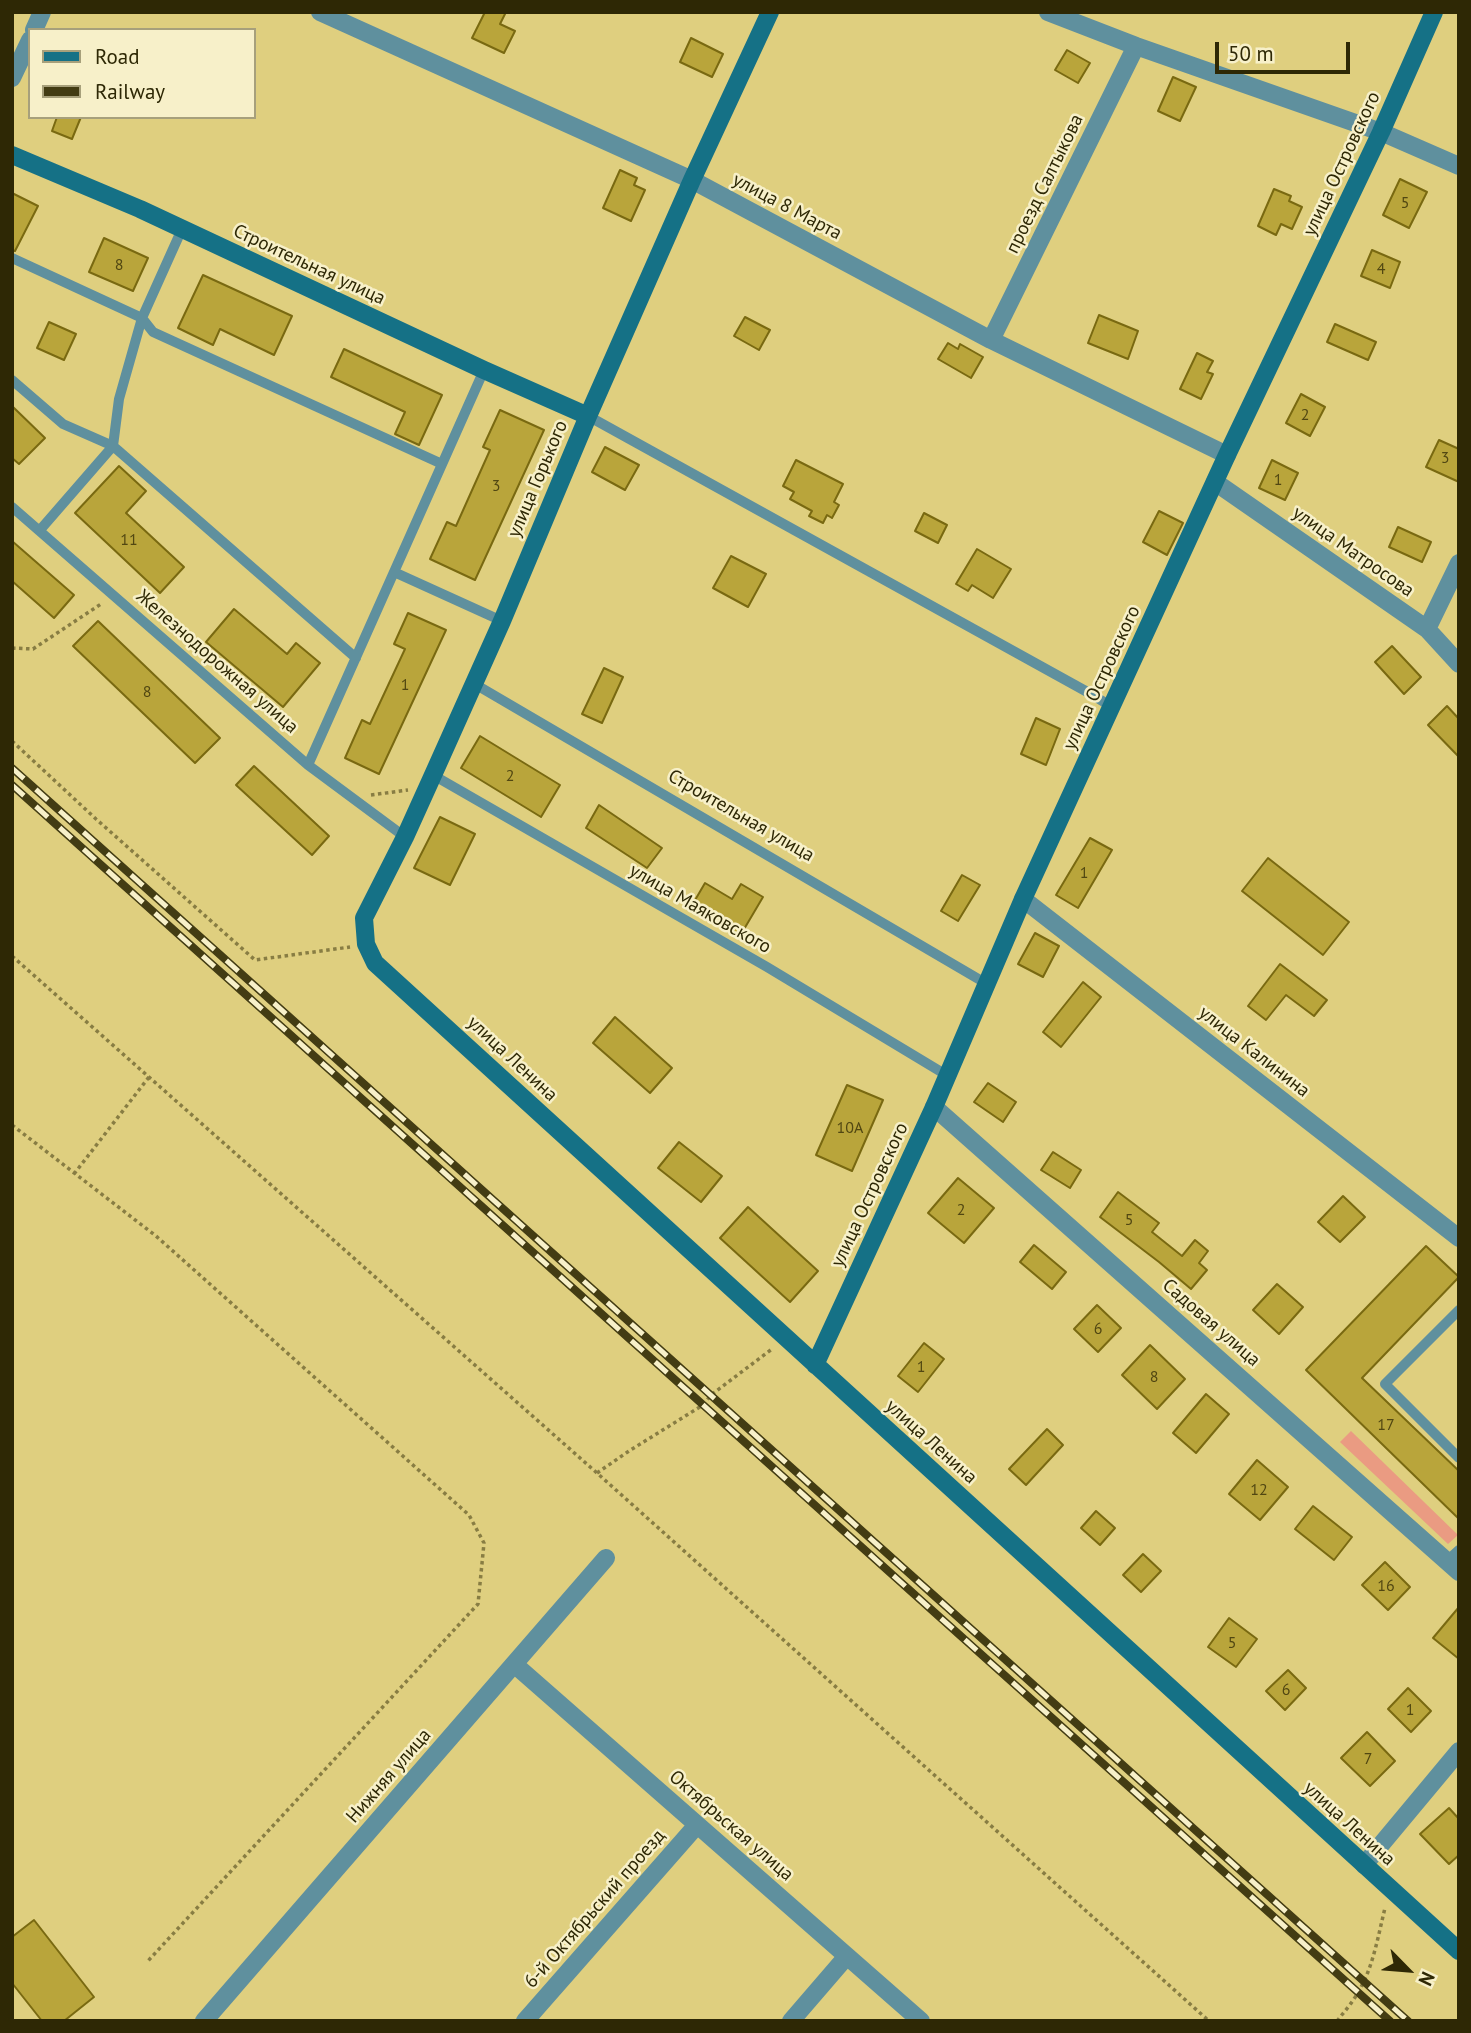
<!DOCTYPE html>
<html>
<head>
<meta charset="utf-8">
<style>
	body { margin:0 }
	#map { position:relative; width:1471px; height:2033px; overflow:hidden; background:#dfcf7f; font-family:"PT Sans",sans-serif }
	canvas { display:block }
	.frame { position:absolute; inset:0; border:14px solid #2e2805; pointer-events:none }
	.legend { position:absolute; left:28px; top:28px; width:228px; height:91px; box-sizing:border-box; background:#f7f0c9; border:2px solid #a7a07b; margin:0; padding:9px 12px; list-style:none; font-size:21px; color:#2e2805 }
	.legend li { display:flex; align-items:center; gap:14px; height:35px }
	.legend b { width:35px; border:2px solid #a7a07b }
	.north { position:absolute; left:1373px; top:1935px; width:70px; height:70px; -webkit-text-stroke:5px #f7f0c9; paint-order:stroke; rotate:115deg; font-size:19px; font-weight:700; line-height:28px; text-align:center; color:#2e2805 }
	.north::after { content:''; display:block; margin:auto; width:24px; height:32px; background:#2e2805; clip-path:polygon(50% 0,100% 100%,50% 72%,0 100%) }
	.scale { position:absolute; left:1215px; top:42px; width:135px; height:32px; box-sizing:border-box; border:4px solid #2e2805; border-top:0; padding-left:9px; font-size:21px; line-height:24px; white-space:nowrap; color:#2e2805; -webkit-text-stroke:5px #f7f0c9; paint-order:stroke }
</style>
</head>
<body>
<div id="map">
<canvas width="1471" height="2033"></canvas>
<div class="frame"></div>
<ul class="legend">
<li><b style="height:9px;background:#157186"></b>Road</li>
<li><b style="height:9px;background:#433c13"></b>Railway</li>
</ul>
<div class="north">N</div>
<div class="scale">50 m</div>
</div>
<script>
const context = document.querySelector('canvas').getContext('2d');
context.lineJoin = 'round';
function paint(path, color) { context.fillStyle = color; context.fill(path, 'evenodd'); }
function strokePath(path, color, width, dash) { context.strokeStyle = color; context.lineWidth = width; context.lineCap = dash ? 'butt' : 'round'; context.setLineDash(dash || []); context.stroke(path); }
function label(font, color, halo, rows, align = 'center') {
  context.font = font + ' "PT Sans",sans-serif'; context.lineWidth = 5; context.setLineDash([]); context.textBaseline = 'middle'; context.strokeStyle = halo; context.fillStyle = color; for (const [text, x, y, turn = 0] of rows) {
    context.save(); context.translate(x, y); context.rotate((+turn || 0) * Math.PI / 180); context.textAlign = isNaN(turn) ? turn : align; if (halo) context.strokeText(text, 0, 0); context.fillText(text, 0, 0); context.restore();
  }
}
const green = new Path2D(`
	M1351 1431 1458 1535 1448 1544 1340 1442Z`);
const building = new Path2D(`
	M485 12H506L500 24 515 31 504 53 472 38Z
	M691 38 723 54 712 77 680 62Z
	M1067 50 1090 63 1078 83 1055 70Z
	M1173 77 1196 87 1180 121 1158 111Z
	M57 117H81L72 139 52 131Z
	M620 170 637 178 634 185 645 190 631 221 603 208Z
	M1400 179 1427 192 1409 228 1383 215Z
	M1274 189 1291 196 1289 201 1302 207 1292 229 1281 224 1276 235 1258 226Z
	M12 193 38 206 15 251 12 250Z
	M104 238 148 258 133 291 89 272Z
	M1372 250 1400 262 1390 288 1361 276Z
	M203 275 292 316 274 355 220 329 213 345 178 328Z
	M1099 315 1138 331 1128 359 1088 343Z
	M745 317 770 330 759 350 734 336Z
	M49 322 76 334 64 360 37 348Z
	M1335 324 1376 342 1368 360 1327 342Z
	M948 343 958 349 960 344 983 357 971 378 938 359Z
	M344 349 442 395 419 445 395 434 405 412 331 377Z
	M1197 353 1213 361 1207 372 1213 374 1201 399 1180 389Z
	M1301 394 1325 407 1310 436 1286 423Z
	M12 406 45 438 19 464 12 458Z
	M500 410 544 430 475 580 430 559 447 522 456 526 490 450 483 447Z
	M1439 440 1459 449V482L1426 467Z
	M605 447 639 465 625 490 592 472Z
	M796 460 843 484 834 502 839 505 832 518 827 515 823 523 809 516 812 511 790 499 794 492 783 486Z
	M1272 460 1298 473 1285 500 1259 488Z
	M119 466 146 491 126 513 184 567 160 593 75 513Z
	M1159 511 1183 523 1167 555 1143 542Z
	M924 513 947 525 938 543 915 531Z
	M1398 527 1431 542 1422 562 1389 547Z
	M12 541 74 595 54 618 12 581Z
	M977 549 1011 569 993 598 972 585 968 591 956 584Z
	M731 556 766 574 748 607 713 588Z
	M234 609 287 654 296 643 320 663 283 707 206 642Z
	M408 613 446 630 379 774 345 758 362 720 370 724 405 649 394 644Z
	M98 621 220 738 195 763 73 646Z
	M1392 646 1421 677 1404 694 1375 662Z
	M604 668 623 677 602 723 582 714Z
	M1447 706 1459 719V757L1428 725Z
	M1036 718 1060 729 1046 765 1021 754Z
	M480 736 560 785 541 817 461 768Z
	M254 766 329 836 312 855 236 785Z
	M599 805 662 848 647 868 586 828Z
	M440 817 475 834 450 885 414 868Z
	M1090 838 1112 850 1078 908 1056 895Z
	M1268 858 1349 922 1323 955 1242 891Z
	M962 875 980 885 958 921 941 911Z
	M705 883 732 899 741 884 763 897 740 936 691 907Z
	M1035 933 1059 946 1043 977 1018 964Z
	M1280 964 1327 1000 1314 1016 1286 995 1266 1020 1248 1006Z
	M1083 982 1101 997 1061 1047 1043 1032Z
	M615 1017 672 1068 650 1093 593 1043Z
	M988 1083 1016 1102 1003 1122 974 1102Z
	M847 1085 883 1100 852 1171 816 1155Z
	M679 1142 722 1176 701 1202 658 1168Z
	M1053 1152 1081 1170 1070 1188 1041 1170Z
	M958 1178 994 1208 964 1243 928 1213Z
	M1118 1192 1159 1223 1152 1232 1182 1256 1195 1240 1208 1251 1199 1263 1207 1270 1191 1289 1159 1262 1100 1217Z
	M1343 1196 1365 1217 1340 1242 1318 1222Z
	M748 1207 818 1271 790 1302 720 1238Z
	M1034 1245 1066 1272 1052 1289 1020 1262Z
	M1426 1246 1459 1277 1362 1378 1459 1471V1519L1306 1370Z
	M1277 1284 1303 1307 1279 1334 1253 1310Z
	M1097 1305 1121 1328 1098 1352 1074 1329Z
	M924 1343 944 1359 918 1392 898 1376Z
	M1150 1345 1185 1379 1157 1409 1122 1375Z
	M1206 1394 1229 1414 1196 1453 1173 1433Z
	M1047 1429 1063 1445 1026 1485 1009 1469Z
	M1257 1460 1288 1487 1260 1520 1229 1494Z
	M1313 1506 1352 1537 1334 1560 1295 1529Z
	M1096 1511 1115 1528 1100 1545 1081 1528Z
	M1143 1554 1161 1571 1141 1592 1123 1575Z
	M1385 1562 1410 1587 1388 1610 1362 1585Z
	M1459 1607V1659L1433 1638Z
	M1229 1618 1257 1639 1236 1667 1208 1647Z
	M1288 1670 1306 1688 1285 1710 1266 1691Z
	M1408 1688 1431 1711 1411 1732 1388 1709Z
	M1367 1732 1395 1761 1370 1786 1341 1758Z
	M1449 1808 1459 1819V1855L1449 1864 1420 1834Z
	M34 1920 94 1997 64 2021H42L12 1983V1937Z`);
const path = new Path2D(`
	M12 648 33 649 101 604
	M12 741 96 819 255 960 350 947
	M371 795 408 790
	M12 956 597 1473 1209 2021
	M12 1125 156 1236 469 1515 484 1543 478 1604 147 1962
	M74 1174 149 1077
	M597 1473 629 1451 703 1405 711 1395 772 1349
	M1337 2021C1344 2012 1352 2003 1357 1994 1373 1969 1378 1936 1385 1908`);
const lane = new Path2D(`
	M12 258 142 318 153 332 442 464
	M12 380 63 424 113 446 356 658
	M588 416 1091 694 1112 707
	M12 507 308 765 405 837
	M40 530 113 446 119 399 142 318 182 229
	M394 572 502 621
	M473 683 987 984
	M308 765 484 370
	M433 775 767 967 948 1076
	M1459 1310 1385 1384 1459 1458
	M1447 1561 1459 1550`);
const street = new Path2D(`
	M320 12 692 180 991 340 1227 455
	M1048 12 1136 46 1381 132 1459 166
	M34 30 42 12
	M12 78 30 40
	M991 340 1136 46
	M1215 482 1427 629 1459 664
	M1427 629 1459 563
	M1023 899 1459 1238
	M934 1107 1459 1572
	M514 1664 921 2021
	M1364 1865 1459 1751
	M204 2021 606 1558
	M525 2021 697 1825
	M791 2021 847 1956`);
const secondary = new Path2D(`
	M770 12 692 180 588 416 502 621 433 775 405 837 364 918 366 944 375 963 1459 1951
	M12 155 140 209 484 370 588 416
	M815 1365 934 1107 1023 899 1227 455 1381 132 1434 12`);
const rail = new Path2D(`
	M12 768 1408 2021
	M12 785 1390 2021`);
const numberNames = [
	["5",1405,203],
	["8",119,265],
	["4",1381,269],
	["2",1305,415],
	["3",1445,458],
	["1",1278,480],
	["3",496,486],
	["11",129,540],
	["1",405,685],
	["8",147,692],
	["2",510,776],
	["1",1084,873],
	["10А",850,1128],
	["2",961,1210],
	["5",1129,1220],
	["6",1098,1329],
	["1",921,1367],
	["8",1154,1377],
	["17",1386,1425],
	["12",1259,1490],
	["16",1386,1586],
	["5",1232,1643],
	["6",1286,1690],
	["1",1410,1710],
	["7",1368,1759]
];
const streetNames = [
	["улица Островского",1342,164,-65],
	["проезд Салтыкова",1045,184,-64],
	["улица 8 Марта",787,207,28],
	["Строительная улица",309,265,25],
	["улица Горького",538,479,-67],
	["улица Матросова",1353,552,35],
	["Железнодорожная улица",217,662,41],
	["улица Островского",1102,678,-65],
	["Строительная улица",741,816,30],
	["улица Маяковского",700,909,30],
	["улица Калинина",1254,1052,38],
	["улица Ленина",512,1059,43],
	["улица Островского",870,1195,-65],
	["Садовая улица",1211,1323,41],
	["улица Ленина",931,1442,42],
	["Нижняя улица",389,1776,-49],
	["улица Ленина",1349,1824,42],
	["Октябрьская улица",731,1826,41],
	["6-й Октябрьский проезд",595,1909,-49]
];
paint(green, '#ea9b82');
paint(building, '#b9a53b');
strokePath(building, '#796911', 2);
strokePath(path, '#887d43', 3.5, [3.5, 3.5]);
strokePath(lane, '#5f909e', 10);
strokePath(street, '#5f909e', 18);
strokePath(secondary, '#157186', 18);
strokePath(rail, '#433c13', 8);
strokePath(rail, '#f7f0c9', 5, [16]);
label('16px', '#514712', null, numberNames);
label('19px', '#2e2805', '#f7f0c9', streetNames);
</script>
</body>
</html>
